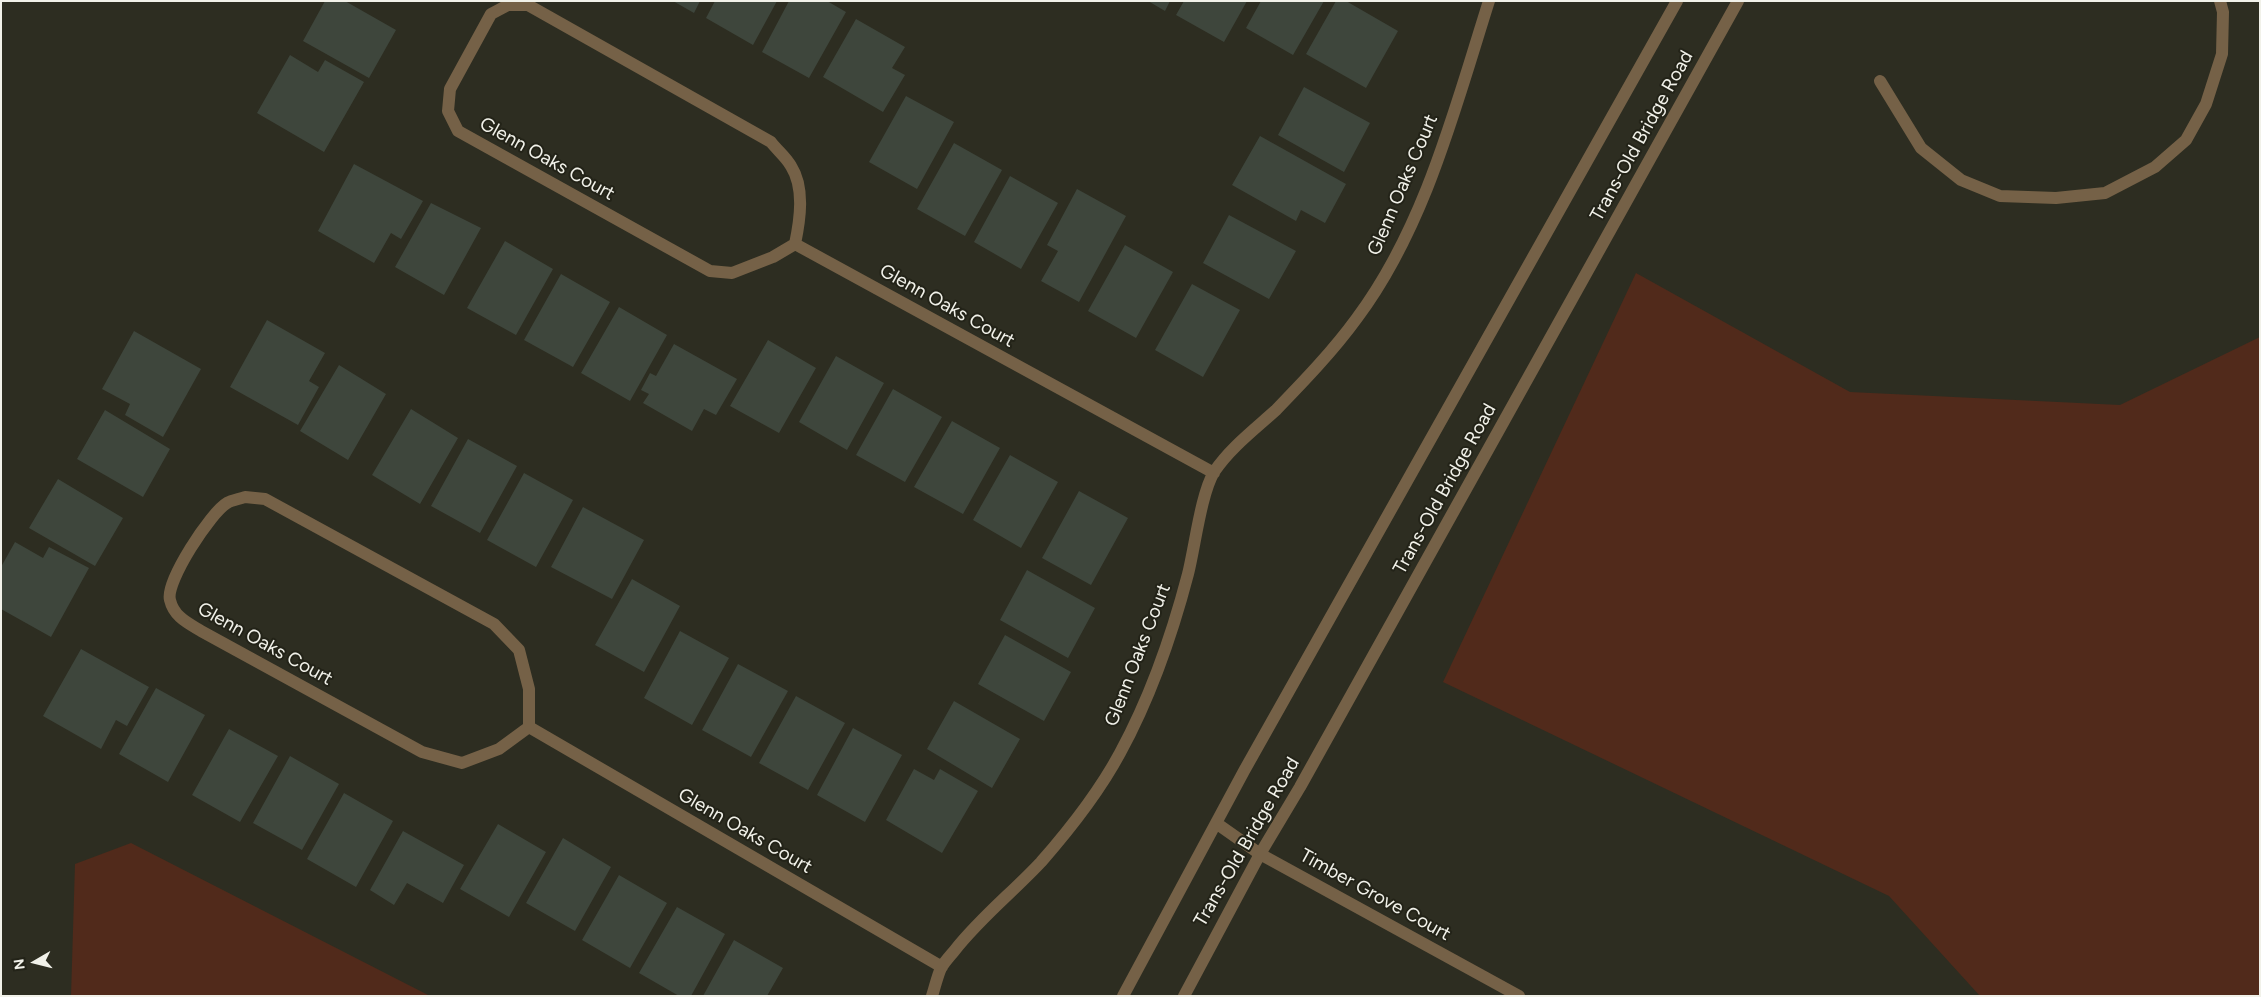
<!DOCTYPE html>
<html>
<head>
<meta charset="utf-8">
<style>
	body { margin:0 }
	#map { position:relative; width:2261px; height:997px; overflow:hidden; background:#2d2d21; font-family:Figtree,sans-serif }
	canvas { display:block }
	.frame { position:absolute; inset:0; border:2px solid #f1f1e9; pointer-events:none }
	.north { position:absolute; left:10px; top:937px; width:50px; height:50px; -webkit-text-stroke:4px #232318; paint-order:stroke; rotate:262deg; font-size:14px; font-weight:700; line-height:20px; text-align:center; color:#f1f1e9 }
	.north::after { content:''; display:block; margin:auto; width:18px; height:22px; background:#f1f1e9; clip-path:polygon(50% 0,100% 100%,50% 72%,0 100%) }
</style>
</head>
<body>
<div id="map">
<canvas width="2261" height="997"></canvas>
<div class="frame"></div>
<div class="north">N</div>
</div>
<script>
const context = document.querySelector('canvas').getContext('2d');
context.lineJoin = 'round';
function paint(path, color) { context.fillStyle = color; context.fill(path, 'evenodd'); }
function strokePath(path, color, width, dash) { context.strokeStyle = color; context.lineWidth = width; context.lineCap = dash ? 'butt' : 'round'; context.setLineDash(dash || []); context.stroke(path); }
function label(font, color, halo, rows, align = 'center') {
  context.font = font + ' Figtree,sans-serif'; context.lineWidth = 4; context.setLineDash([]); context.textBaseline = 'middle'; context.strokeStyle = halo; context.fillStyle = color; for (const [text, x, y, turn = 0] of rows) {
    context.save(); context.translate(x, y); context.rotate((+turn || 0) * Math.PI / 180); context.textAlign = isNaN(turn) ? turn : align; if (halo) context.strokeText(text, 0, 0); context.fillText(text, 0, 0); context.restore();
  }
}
const green = new Path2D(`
	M1636 273 1850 392 2120 405 2260 337V996H1980L1889 896 1443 682Z
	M131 843 430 996H71L75 864Z`);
const building = new Path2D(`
	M325 1H345L396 30 369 78 303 41Z
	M673 1H700L694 13Z
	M715 1H777L753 45 706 18Z
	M789 1H827L846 12 809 78 762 52Z
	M1148 1H1170L1165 11Z
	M1184 1H1247L1224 42 1176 15Z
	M1261 1H1324L1293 55 1246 28Z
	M1336 1H1346L1398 31 1366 88 1306 54Z
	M856 19 905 47 892 68 905 75 883 112 823 77Z
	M290 55 318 72 325 60 364 82 324 152 257 113Z
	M1304 87 1370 123 1344 172 1278 135Z
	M906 96 954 122 917 189 869 162Z
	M1260 136 1346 184 1325 223 1301 210 1296 221 1232 185Z
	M954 143 1002 170 965 236 917 209Z
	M354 164 423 201 401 239 391 233 374 263 318 231Z
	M1010 176 1058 203 1021 269 974 242Z
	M1077 189 1126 216 1079 302 1041 281 1058 251 1047 245Z
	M431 203 481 228 444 295 395 267Z
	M1229 215 1296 251 1269 299 1203 263Z
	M505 241 553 269 516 335 467 308Z
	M1125 245 1173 272 1136 338 1088 311Z
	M561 274 610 302 573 367 524 340Z
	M1192 284 1240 310 1203 377 1155 350Z
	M619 307 667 335 630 401 581 373Z
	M267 320 325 353 309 381 319 387 298 425 230 387Z
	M134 331 201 369 163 437 125 415 130 404 102 389Z
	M768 340 816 368 779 433 730 406Z
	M674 344 737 379 716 415 704 409 692 431 643 403 649 394 641 390 650 373 656 376Z
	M836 356 884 383 847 450 799 422Z
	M339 365 386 394 348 460 300 431Z
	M893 389 942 417 905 482 856 455Z
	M411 409 458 438 420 504 372 475Z
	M105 410 170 449 143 497 77 459Z
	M952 421 1000 448 963 514 914 487Z
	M468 439 517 466 480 533 431 506Z
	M1010 455 1058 482 1021 548 973 520Z
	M524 473 573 500 536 567 487 540Z
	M58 479 123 518 95 566 29 528Z
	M1079 491 1128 518 1091 585 1042 558Z
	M583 507 644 540 612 599 551 567Z
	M15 542 43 558 49 547 89 568 51 637 1 609V567Z
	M1027 570 1095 608 1068 658 1000 620Z
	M632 579 680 606 644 672 595 645Z
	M680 631 729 658 692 725 644 698Z
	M1005 635 1071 672 1044 721 978 684Z
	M81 649 149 687 127 726 116 720 101 749 43 716Z
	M738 664 788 691 751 757 702 730Z
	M156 688 205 715 168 782 119 754Z
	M796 696 845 723 808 790 759 763Z
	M954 701 1020 739 992 788 927 749Z
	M853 728 902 755 865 822 817 795Z
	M229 729 278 756 240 822 192 795Z
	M290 756 339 784 302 850 253 823Z
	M914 769 934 780 940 769 978 791 942 853 886 820Z
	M344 793 393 821 356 887 307 859Z
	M498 824 546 852 509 917 460 889Z
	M403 831 464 865 443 903 407 883 394 905 370 890Z
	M563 838 611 867 575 931 526 903Z
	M619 875 667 903 630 968 582 940Z
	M677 907 725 934 691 996H679L639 973Z
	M734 940 783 968 767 996H703Z`);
const minor = new Path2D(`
	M508 5H528L771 142C777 150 786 157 791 166 805 188 800 220 795 244L773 257 732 273 710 271 458 131 448 111 450 89 491 14Z
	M1880 81 1921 148 1961 180 2000 196 2056 198 2105 193 2155 167 2186 140 2206 104 2222 54 2223 12 2220 1
	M795 244 1214 473
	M245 497 265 499 494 624 519 650 529 689V727L499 749 462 763 422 752 201 631C188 623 174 617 170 600 165 582 211 512 227 503 232 500 240 499 245 497Z
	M529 727 942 967
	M1216 823 1260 854 1519 996
	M932 996C935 987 937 977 941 968 945 961 951 955 955 950 981 917 1013 892 1041 862 1070 829 1099 792 1120 753 1150 698 1172 635 1188 574 1195 546 1201 494 1214 472 1230 448 1255 429 1276 410 1304 381 1333 351 1357 318 1425 227 1455 108 1489 1
	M1123 996 1244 771 1677 1
	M1184 996 1260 854 1300 787 1738 1`);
const streetNames = [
	["Trans-Old Bridge Road",1642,136,-61],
	["Glenn Oaks Court",547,159,29],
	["Glenn Oaks Court",1403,185,-67],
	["Glenn Oaks Court",947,306,29],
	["Trans-Old Bridge Road",1445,489,-61],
	["Glenn Oaks Court",265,644,29],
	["Glenn Oaks Court",1138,655,-69],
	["Glenn Oaks Court",745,831,30],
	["Trans-Old Bridge Road",1247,842,-60],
	["Timber Grove Court",1375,895,29]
];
paint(green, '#512a1b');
paint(building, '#3e463c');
strokePath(minor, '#756147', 12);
label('19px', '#f1f1e9', '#232318', streetNames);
</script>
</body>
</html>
